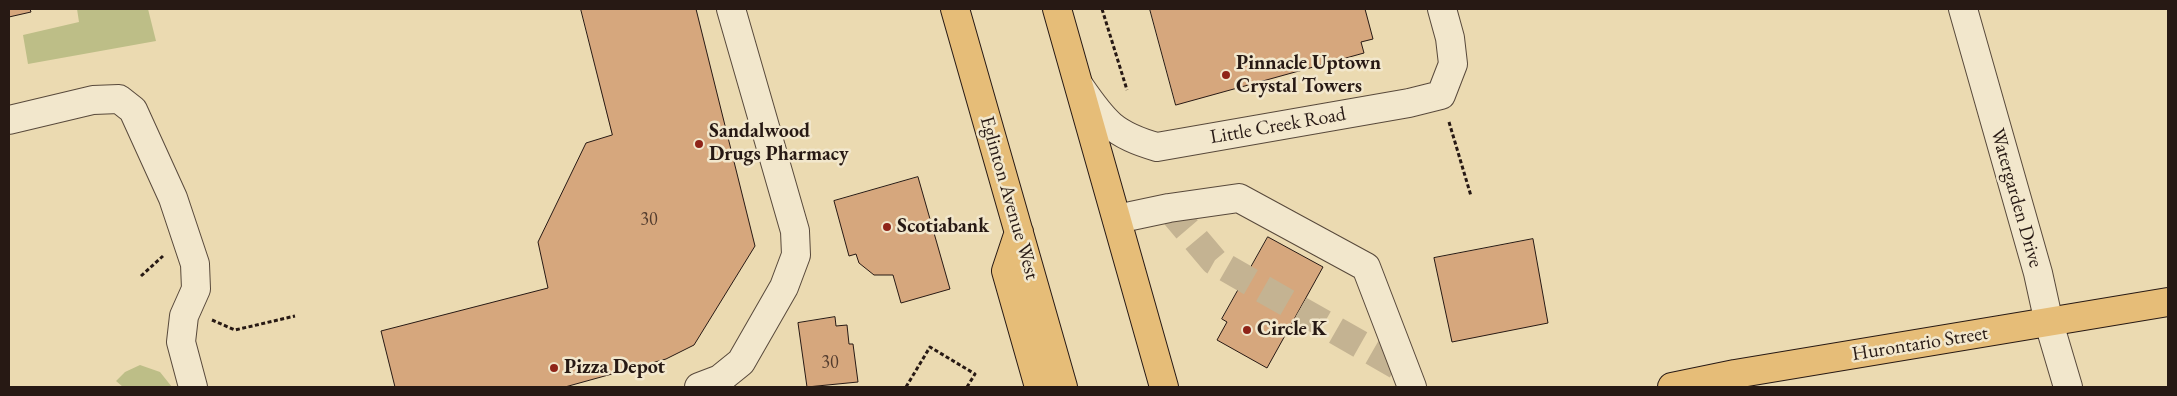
<!DOCTYPE html>
<html>
<head>
<meta charset="utf-8">
<style>
	body { margin:0 }
	#map { position:relative; width:2177px; height:396px; overflow:hidden; background:#ebdab1; font-family:"EB Garamond",serif }
	canvas { display:block }
	.frame { position:absolute; inset:0; border:10px solid #271914; pointer-events:none }
</style>
</head>
<body>
<div id="map">
<canvas width="2177" height="396"></canvas>
<div class="frame"></div>
</div>
<script>
const context = document.querySelector('canvas').getContext('2d');
context.lineJoin = 'round';
function paint(path, color) { context.fillStyle = color; context.fill(path, 'evenodd'); }
function strokePath(path, color, width, dash) { context.strokeStyle = color; context.lineWidth = width; context.lineCap = dash ? 'butt' : 'round'; context.setLineDash(dash || []); context.stroke(path); }
function label(font, color, halo, rows, align = 'center') {
  context.font = font + ' "EB Garamond",serif'; context.lineWidth = 5; context.setLineDash([]); context.textBaseline = 'middle'; context.strokeStyle = halo; context.fillStyle = color; for (const [text, x, y, turn = 0] of rows) {
    context.save(); context.translate(x, y); context.rotate((+turn || 0) * Math.PI / 180); context.textAlign = isNaN(turn) ? turn : align; if (halo) context.strokeText(text, 0, 0); context.fillText(text, 0, 0); context.restore();
  }
}
const green = new Path2D(`
	M77 9H148L156 41 28 64 23 35 79 22Z
	M140 365 160 372 172 387H123L116 381 125 372Z`);
const building = new Path2D(`
	M9 9H30L31 12 9 17Z
	M581 9H696L755 246 694 345 666 359 565 387H395L381 331 548 288 538 242 586 143 612 135Z
	M1150 9H1365L1373 39 1361 42 1364 53 1176 105Z
	M918 177 950 289 901 303 893 275H874L859 263 856 254 849 256 834 201Z
	M1268 237 1323 267 1267 368 1217 340 1227 322 1222 319Z
	M1533 239 1548 323 1452 342 1434 258Z
	M835 317 836 326 847 325 849 344H853L858 382 807 387 798 323Z`);
const minorTunnel = new Path2D(`
	M1169 208 1214 261 1405 370`);
const path = new Path2D(`
	M1102 9 1127 90
	M1449 122 1471 196
	M141 276 163 256
	M212 320 235 330 295 316
	M832 386V387
	M906 387 930 347 975 374 967 387`);
const minor = new Path2D(`
	M1963 9 2038 273 2049 323 2068 387
	M1080 87C1104 122 1114 135 1157 147L1409 103 1441 95 1453 64 1450 38 1442 9
	M9 120 93 100 119 99 133 110 173 198 195 264 196 289 184 316 181 342 193 387
	M1117 219 1169 208 1239 198 1366 267 1412 387
	M699 387 720 379 741 362 784 287 796 255 795 231 731 9`);
const major = new Path2D(`
	M955 9 1063 387
	M1057 9 1164 387
	M1019 232 1006 271 1039 387
	M1672 387 1735 374 2168 302`);
const markers = [
	[1226,75,5,"#8f2418"],
	[699,144,5,"#8f2418"],
	[887,227,5,"#8f2418"],
	[1247,330,5,"#8f2418"],
	[554,368,5,"#8f2418"]
];
const numberNames = [
	["30",649,220],
	["30",830,363]
];
const poiNames = [
	["Pinnacle Uptown",1236,64],
	["Crystal Towers",1236,87],
	["Sandalwood",709,132],
	["Drugs Pharmacy",709,155],
	["Scotiabank",897,227],
	["Circle K",1257,330],
	["Pizza Depot",564,368]
];
const streetNames = [
	["Little Creek Road",1278,126,-10],
	["Eglinton Avenue West",1009,198,74],
	["Watergarden Drive",2016,198,74],
	["Hurontario Street",1920,344,-9]
];
paint(green, '#bdbe87');
paint(building, '#d6a77d');
strokePath(building, '#271914', 1);
strokePath(minorTunnel, '#c4b392', 28, [28, 14]);
strokePath(minor, '#58493b', 30);
strokePath(major, '#271914', 30);
strokePath(path, '#271914', 3, [4, 2.5]);
strokePath(minor, '#f2e7cc', 28);
strokePath(major, '#e6bd78', 28);
for (const [x, y, r, color] of markers) { const dot = new Path2D(); dot.arc(x, y, r, 0, 2 * Math.PI); context.fillStyle = color; context.fill(dot); strokePath(dot, '#f2e7cc', 2); }
label('18px', '#533c2e', null, numberNames);
label('bold 20px', '#271914', '#f2e7cc', poiNames, 'left');
label('20px', '#271914', '#f2e7cc', streetNames);
</script>
</body>
</html>
